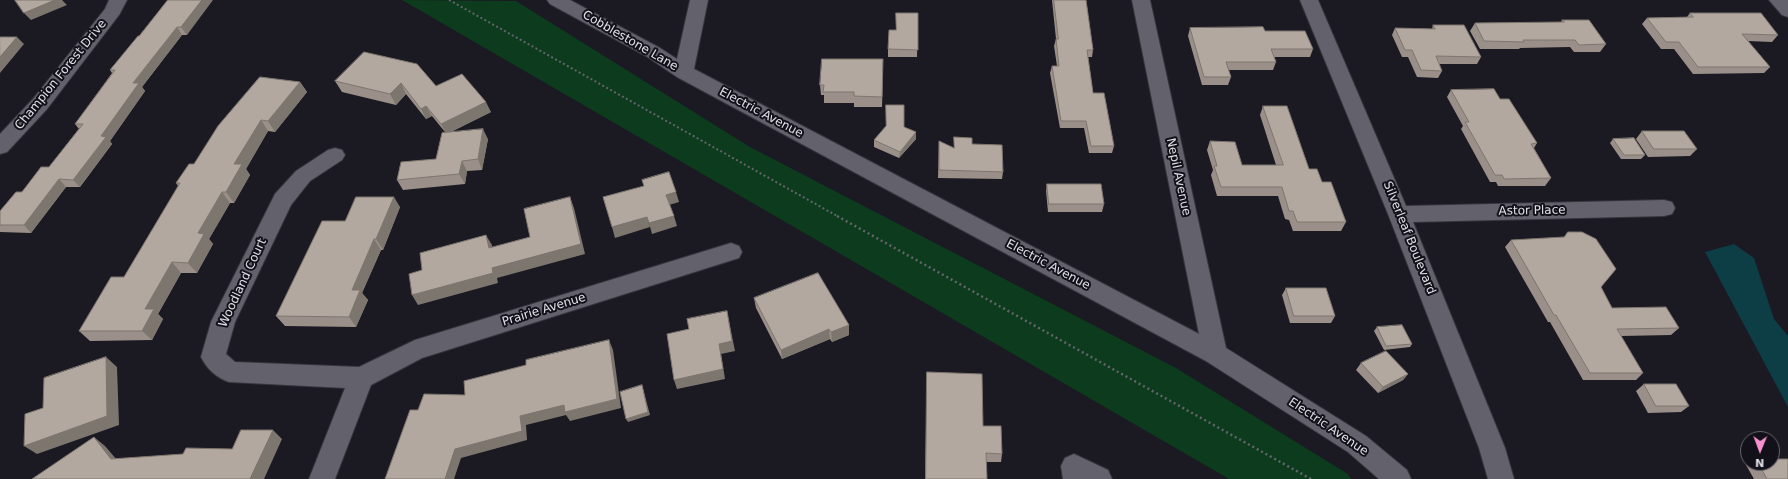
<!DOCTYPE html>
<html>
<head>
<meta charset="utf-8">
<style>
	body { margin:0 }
	#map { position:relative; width:1788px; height:479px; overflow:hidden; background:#1b1922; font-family:"DejaVu Sans",sans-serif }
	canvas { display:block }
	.north { position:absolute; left:1740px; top:431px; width:40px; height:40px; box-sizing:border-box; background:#121019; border:1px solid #65636b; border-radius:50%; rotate:181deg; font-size:11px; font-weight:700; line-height:16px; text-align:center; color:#e1e0e6 }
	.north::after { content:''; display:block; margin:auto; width:14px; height:18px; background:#f790ce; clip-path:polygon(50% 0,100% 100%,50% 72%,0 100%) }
</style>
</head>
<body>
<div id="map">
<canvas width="1788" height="479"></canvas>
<div class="north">N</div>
</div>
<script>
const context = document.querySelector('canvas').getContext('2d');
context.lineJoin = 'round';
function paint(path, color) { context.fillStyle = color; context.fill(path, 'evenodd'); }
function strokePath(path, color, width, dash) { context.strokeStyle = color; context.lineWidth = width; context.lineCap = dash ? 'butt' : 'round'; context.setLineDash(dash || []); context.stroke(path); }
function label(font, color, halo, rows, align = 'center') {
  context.font = font + ' "DejaVu Sans",sans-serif'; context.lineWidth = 4; context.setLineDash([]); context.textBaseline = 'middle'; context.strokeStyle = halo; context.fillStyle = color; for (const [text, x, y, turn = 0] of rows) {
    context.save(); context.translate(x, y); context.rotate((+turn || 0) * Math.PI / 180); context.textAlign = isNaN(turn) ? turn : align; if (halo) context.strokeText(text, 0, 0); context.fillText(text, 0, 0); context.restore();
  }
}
const green = new Path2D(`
	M402 0 516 1 750 147 1176 368 1348 474 1351 479H1229Z`);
const water = new Path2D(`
	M1734 244 1754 258 1774 319 1788 336V407L1705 252Z`);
const pathFar1 = new Path2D(`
	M449 0 839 217`);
const path = new Path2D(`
	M837 216 1311 479`);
const minor = new Path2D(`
	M109 0H127L119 15 47 109 7 152 0 154V134L33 99 105 9Z
	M547 0H570L660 48 677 59 690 0H708L694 69 1199 334 1132 0H1150L1226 348 1366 436 1407 470 1411 479H1379L1348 452 1206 361 677 77 646 56 550 4Z
	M1300 0H1318L1406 206 1664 200 1672 202 1675 208 1672 214 1664 216 1413 222 1505 448 1514 479H1488L1479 448 1388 214Z
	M1769 0H1788V17L1782 15Z
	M335 148 342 150 345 155 342 160 310 181 291 205 235 322 226 354 235 362 359 367 415 340 731 243 739 246 742 252 739 258 422 358 371 385 335 479H309L345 388 229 382C217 378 207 369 201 357L211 322 275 194 296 171 328 150Z
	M1074 454 1108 470 1112 479H1063L1061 466 1065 458Z`);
const wall = new Path2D(`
	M168 0 187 35H182L142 87 145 91 110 141 112 144 80 187H66L31 233 0 232V211L49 167 79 129 75 124 112 73 110 70 139 36Z
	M1052 0H1086L1093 50 1092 57H1088L1093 93 1114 146 1112 153H1089L1084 128H1060L1050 73 1052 66H1057L1054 46 1056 39Z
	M918 13 917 57H888V49L896 30Z
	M1690 13 1778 35 1772 42 1748 41 1770 67 1764 73 1693 74 1674 49H1661L1642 24 1647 18 1687 17Z
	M1562 20 1606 44 1600 52H1574L1570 47 1520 48 1519 49H1480L1470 31 1475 23H1561Z
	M1433 25 1481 57 1477 64H1439L1442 71 1438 78 1417 77 1408 57H1402L1392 35 1395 28 1432 29Z
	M1190 28 1265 31 1313 49 1310 57H1274L1276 62 1273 70H1228L1231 77 1228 85H1202L1188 36Z
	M883 70 882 107H854V103H824V95H821L820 85Z
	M335 81 436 86 491 112 451 132 488 139 482 170 467 171 465 184 403 190 397 180 436 159 445 132 432 116 426 119 406 94 396 105 342 92Z
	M300 82 307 92 275 132 268 131 246 169 250 175 234 203H230L209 239 213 244 197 273H181L158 314 163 319 152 340 90 341 79 331 124 277 178 186 176 183 194 164Z
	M1451 90 1500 99 1537 143 1534 148 1551 178 1545 186H1498L1496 182H1490L1461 129 1463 126 1447 97Z
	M1263 106 1309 169 1322 182 1346 222 1341 231H1293L1289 220 1285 219 1278 196H1217L1211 175 1213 170 1207 150 1210 141 1242 165H1276L1260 115Z
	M904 127 916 132V139L899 158 874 147V140Z
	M1642 131 1697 149 1690 156 1648 157 1636 139Z
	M954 137 972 144 1003 172 1002 179 938 178 939 141 954 148Z
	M1613 139 1645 155 1641 159H1621L1610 143Z
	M1047 184 1104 204 1102 212H1048L1046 191Z
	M400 207 383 250H381L362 293 368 300 356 327 285 326 276 316 345 221Z
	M1511 240 1601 287 1612 308 1679 328 1671 335 1621 336 1643 373 1636 380H1583L1550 322H1548L1505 247Z
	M1286 288 1335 316 1331 323H1290L1282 295Z
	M754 298 849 325V335L832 342 830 339 782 359 756 308Z
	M1377 327 1412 344 1410 347 1384 350 1374 331Z
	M1361 363 1408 374 1403 380 1378 393 1356 370Z
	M927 372 983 426 1002 454 1001 462H986L987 479H925Z
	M1644 384 1689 406 1681 412 1648 413 1636 391Z
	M1749 463H1772L1788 479H1754L1746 465Z`);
const shadedWall = new Path2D(`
	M55 0H62L67 5 31 20 24 13Z
	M202 0H213L187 35 181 27Z
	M177 27 182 35 142 87 145 91 110 141 112 144 80 187 73 180 101 136 133 83Z
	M17 37 24 44 0 73V57Z
	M300 82 307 92 275 132 268 121Z
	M401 83 406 94 396 105 390 94Z
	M486 102 491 112 446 134 441 124Z
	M426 106 432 116 426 119 421 109Z
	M261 120 268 131 246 169 250 175 234 203 226 192 234 164Z
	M483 129 488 139 482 170 478 159Z
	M916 132V139L899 158 900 152Z
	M462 161 467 171 465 184 459 174Z
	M59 179 66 187 31 233 24 225Z
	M222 192 230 203 209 239 213 244 197 273 188 263 198 233Z
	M676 192 679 202 669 205 666 195Z
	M394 197 400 207 383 250 376 239Z
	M570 197 574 208 585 254 497 278 498 283 418 305 412 295 492 268 581 244Z
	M674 216 677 226 652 234 649 223Z
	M647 217 650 227 615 238 612 227Z
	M486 235 492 245 494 258 489 248Z
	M374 239 381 250 362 293 368 300 356 327 349 317 352 290Z
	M172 262 181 273 158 314 163 319 152 340 142 331 145 309Z
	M727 311 735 351 721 354 725 379 677 389 674 380 719 344Z
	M849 325V335L832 342 831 332Z
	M829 329 830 339 782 359 781 350Z
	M609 340 613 350 621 408 570 421 566 415 526 425 527 440 461 458 454 479H445L455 449 520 416Z
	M106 357 117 367 119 425 37 454 24 446Z
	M1408 374 1403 380 1378 393 1383 387Z
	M642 385 650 415 628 422 626 419Z
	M273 430 282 439 264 479H250Z
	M94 437 105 446 123 467 111 459Z`);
const building = new Path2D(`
	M15 0H55L24 13Z
	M168 0H202L181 27H177L133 83H139L101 136 106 137 73 180 59 179 24 225H0V211L16 192H22L41 167H49L83 124H75L115 70H110L138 36H139Z
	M1054 0H1086L1093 50H1087L1093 93H1104L1114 146H1091L1086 121H1061L1052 66H1059L1056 39H1058Z
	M896 13H918V50L888 49 889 30H896Z
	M1690 13H1761L1778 35 1742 34 1770 67H1698L1679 42H1666L1647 18 1693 17Z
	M1562 20H1589L1606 44 1579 45 1575 40H1523L1524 42 1484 41 1475 23 1564 22Z
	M1433 25H1464L1481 57 1436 56 1442 71 1421 70 1412 50H1405L1395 28 1435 29Z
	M1263 27 1265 31H1305L1313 49H1271L1276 62H1226L1231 77H1204L1190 28Z
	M0 37H17L0 57Z
	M364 52 417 64 436 86 462 74 486 102 441 124 426 106 421 109 401 83 390 94 335 81Z
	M822 59H883L882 97 854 96V92H823L824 85H820Z
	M260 77 300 82 268 121 261 120 234 164H242L226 192H222L198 233 204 234 188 263 172 262 145 309H154L142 331H79L111 277H124L180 183H176L189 164H194L218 126Z
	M1494 89 1500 99H1509L1537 143 1531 144 1551 178 1504 179 1502 175H1495L1465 122H1469L1451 90Z
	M886 105H904V127L916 132 900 152 874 140 886 126Z
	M1263 106H1287L1309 169H1317L1322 182H1331L1346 222H1297L1293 211H1289L1282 187H1221L1214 166H1217L1210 141 1235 142 1242 165H1283Z
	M483 129 478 159 462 161 459 174 397 180 401 162 436 159 442 133Z
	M1642 131H1684L1697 149H1654Z
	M954 137 972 138V144L1002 145 1003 172 939 170V141L954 148Z
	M1634 138 1645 155H1624L1613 139Z
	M669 172 676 192 666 195 674 216 649 223 647 217 612 227 603 197 644 186 642 180Z
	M1047 184H1101L1104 204H1049Z
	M356 197H394L376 239H374L352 290H360L349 317 276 316 322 221H345Z
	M570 197 581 244 492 268 493 273 412 295 409 274 422 270 420 253 486 235 489 248 530 237 524 209Z
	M1568 232H1582L1596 239 1616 269 1601 287 1612 308 1666 307 1679 328 1617 329 1643 373H1590L1556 315H1554L1511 240 1564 237Z
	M818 273 849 325 831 332 829 329 781 350 754 298Z
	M1286 288H1326L1335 316H1294Z
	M727 311 732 341 719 344 723 369 674 380 667 334 689 329 687 319Z
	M1402 325 1412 344 1386 346 1377 327Z
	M609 340 617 399 565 412 564 405 520 416 522 431 455 449 445 479H385L410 410H418L424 394 465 395 464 381 526 365V360Z
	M1386 351 1408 374 1383 387 1361 363Z
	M106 357 107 416 24 446 25 414 43 408 44 378Z
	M927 372 982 374 983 426H1001L1002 454 986 453 987 479H926Z
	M1644 384H1676L1689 406H1656Z
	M642 385 648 412 626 419 620 392Z
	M241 430H273L250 479H32L94 437 111 459 183 454 186 448 232 449Z
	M1772 459H1788V479H1767L1758 463H1772Z`);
const streetNames = [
	["Cobblestone Lane",630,41,30],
	["Champion Forest Drive",61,75,-51],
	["Electric Avenue",761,113,28],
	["Nepil Avenue",1178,177,78],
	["Astor Place",1532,211,-1],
	["Silverleaf Boulevard",1409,238,68],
	["Electric Avenue",1048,265,28],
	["Woodland Court",243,283,-65],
	["Prairie Avenue",544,310,-17],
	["Electric Avenue",1328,427,34]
];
paint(green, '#0c3b1d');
paint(water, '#0d3d45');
strokePath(minor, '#36353c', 2);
strokePath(pathFar1, '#65646c', 2, [2, 2.5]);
strokePath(path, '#65646c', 2.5, [2, 3]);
paint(minor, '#63616c');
paint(wall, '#9a9089');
paint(shadedWall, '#7d766f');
paint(building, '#b3a89f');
strokePath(building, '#7d766f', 1);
label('12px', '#e1e0e6', '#121019', streetNames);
</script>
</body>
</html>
